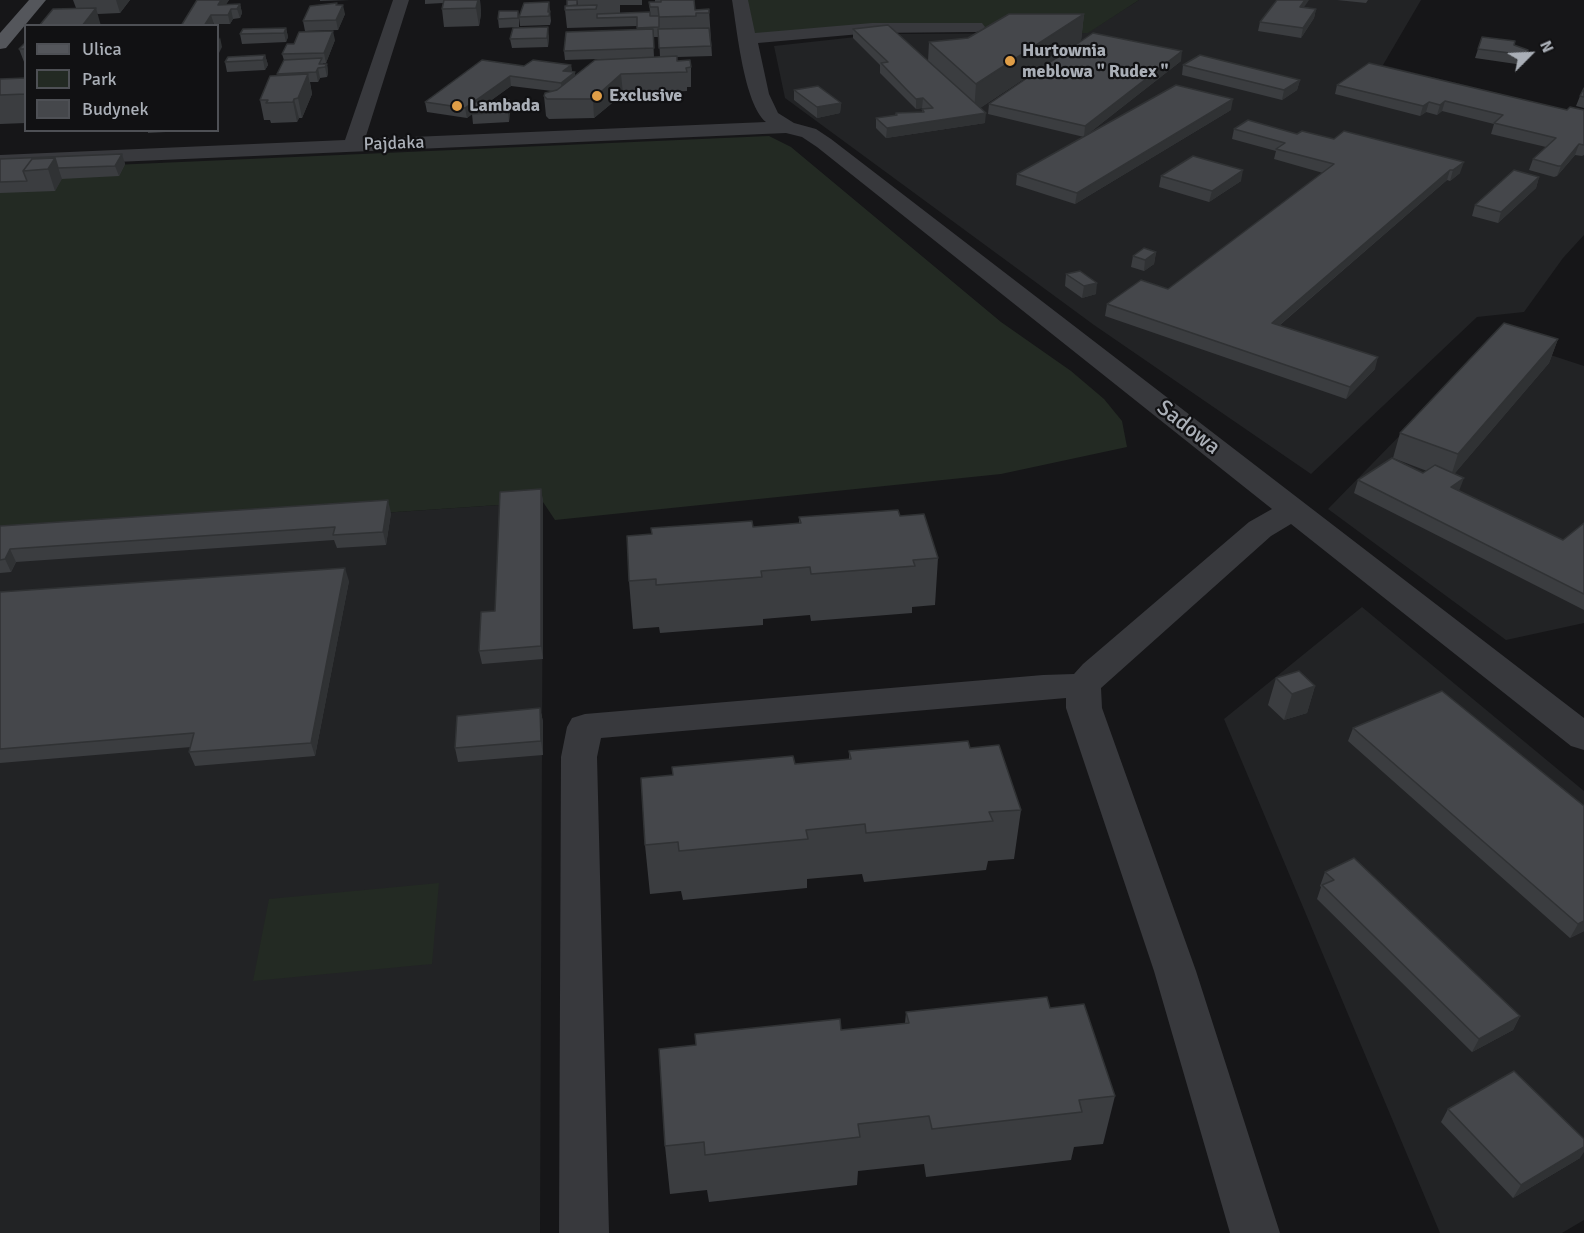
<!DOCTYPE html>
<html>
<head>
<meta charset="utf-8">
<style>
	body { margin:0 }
	#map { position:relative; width:1584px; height:1233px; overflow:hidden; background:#161618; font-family:Signika,sans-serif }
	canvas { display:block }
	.legend { position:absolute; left:24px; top:24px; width:195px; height:108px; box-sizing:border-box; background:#111113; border:2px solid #4e5055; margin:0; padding:8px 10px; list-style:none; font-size:18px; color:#aaafb7 }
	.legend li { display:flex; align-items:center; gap:12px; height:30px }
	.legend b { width:30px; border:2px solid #4e5055 }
	.north { position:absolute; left:1500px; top:24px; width:60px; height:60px; -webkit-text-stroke:4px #111113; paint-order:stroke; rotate:66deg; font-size:16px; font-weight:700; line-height:24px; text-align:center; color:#aaafb7 }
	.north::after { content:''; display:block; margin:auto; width:21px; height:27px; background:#aaafb7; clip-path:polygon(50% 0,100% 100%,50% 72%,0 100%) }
</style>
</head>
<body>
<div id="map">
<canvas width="1584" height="1233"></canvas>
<ul class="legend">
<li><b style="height:8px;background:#54565b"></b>Ulica</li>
<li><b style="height:16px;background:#232a23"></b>Park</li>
<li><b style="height:16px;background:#45474b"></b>Budynek</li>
</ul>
<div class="north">N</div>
</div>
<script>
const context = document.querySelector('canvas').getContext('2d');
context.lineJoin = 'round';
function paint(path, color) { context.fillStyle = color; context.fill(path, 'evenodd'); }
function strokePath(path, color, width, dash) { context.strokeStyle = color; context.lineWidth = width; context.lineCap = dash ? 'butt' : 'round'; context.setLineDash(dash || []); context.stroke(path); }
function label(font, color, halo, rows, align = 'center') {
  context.font = font + ' Signika,sans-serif'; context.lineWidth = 4.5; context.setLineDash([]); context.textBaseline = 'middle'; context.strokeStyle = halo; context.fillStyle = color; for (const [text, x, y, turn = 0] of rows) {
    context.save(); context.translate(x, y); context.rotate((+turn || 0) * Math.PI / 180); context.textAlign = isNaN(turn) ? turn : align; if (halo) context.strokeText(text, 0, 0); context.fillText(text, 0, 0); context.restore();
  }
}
const built = new Path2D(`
	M1139 0H1421L1383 65 1584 114V235L1563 258 1524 312 1477 317 1311 474 1094 325 785 98 774 46 883 34 1087 33Z
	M1496 337 1584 366V623L1506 640 1328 509Z
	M543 502 540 1233H0V539Z
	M1362 607 1584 791V1220L1562 1233H1440L1224 719Z`);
const green = new Path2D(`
	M747 0H1139L1088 33H984L977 23 753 36Z
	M769 136 791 147 1001 322 1071 371 1104 399 1122 421 1127 447 1001 474 555 520 543 502 0 539V170Z
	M439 883 432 964 253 981 269 899Z`);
const minor = new Path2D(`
	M393 0H409L365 139 766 122C744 104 737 29 732 0H748L755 33 872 23H982L985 27 982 31 976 32 872 33 758 43 769 94 778 113 794 123 816 129 831 139 1584 718V750L1571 746 1291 524 1271 536 1101 688 1102 708 1196 971 1280 1233H1230L1154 971 1066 708V698L601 738 597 757 609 1233H559L561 757 567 727 572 718 585 714 1043 675 1074 674 1083 664 1249 522 1272 509 817 147 802 137 786 133 0 167V155L345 140Z`);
const primary = new Path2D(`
	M29 0H46L6 48 0 49V33Z`);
const wall = new Path2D(`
	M73 0H130L120 13 98 14 76 8Z
	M197 0H229L226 4H240L242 13 240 18 233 19 230 24H214Z
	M320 0H350L320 1Z
	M425 0H480L481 14 479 26 444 27 442 9 443 3 425 4Z
	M577 0H694L695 10 709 9 712 56 677 57V61L691 67V87H687V91L623 94 594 118 549 119 546 116 544 96 552 91 511 86 490 101 509 100 510 110 509 122 473 124 472 114 467 118 427 112 425 102 524 66 571 65 572 72 575 76 598 59 565 60 564 51 637 30V26L567 28 565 10 578 5ZM642 0H655V2H649L650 12 620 13V5H642ZM653 37H659L660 57H654Z
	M1337 0H1368L1366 3Z
	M549 2 551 21 550 25 520 26 519 17Z
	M337 3V5L345 14 338 30 305 31 303 21Z
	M1304 7 1316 9 1314 18 1301 38 1258 31 1260 22Z
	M518 11 519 20V27L499 28 498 19Z
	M1084 14 1081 41 980 108 985 123 886 138 876 128V118L895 115 896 113 922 112V109H923L922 108 916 109 880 73V65L853 38V29L928 61 929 42 968 38Z
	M286 28 288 37 286 42 242 44 240 34Z
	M549 36 548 47 512 48 510 39Z
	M335 40 326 63H323V64H327L328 73 327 77 320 78 318 82H310L312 94 302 118H299L297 122 271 123 270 120H264L260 100 278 75 277 74 284 60 282 54Z
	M26 42V67L19 49Z
	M1514 45 1528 50 1523 65 1475 58 1478 49Z
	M265 55 268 65 265 70 227 72 225 62Z
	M1181 61 1084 137 988 114 989 104Z
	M1183 65 1300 80 1297 90 1282 100 1182 75Z
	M26 78V123L0 124V79Z
	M1337 85 1567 110H1584V155L1582 156 1575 155 1557 176 1554 177 1529 170 1533 159 1546 147 1491 134 1494 124 1442 111 1437 115 1426 112 1420 116 1335 94Z
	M1584 88V108L1576 106 1580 96Z
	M794 90 841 103 840 113 817 118 794 100Z
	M1231 110 1075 204 1016 185 1017 174Z
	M1234 129 1297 134 1334 139 1344 131 1460 173 1450 181 1447 180 1280 325 1375 369 1346 399 1105 316 1107 304 1168 289 1323 173 1274 159 1276 151 1232 139Z
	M148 130H167L166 132 148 133Z
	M122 154 125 164 119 176 61 179 55 191 0 193V159Z
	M1161 176 1241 181 1209 202 1159 187Z
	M1539 177 1536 188 1498 223 1472 216 1475 205Z
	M1156 252 1154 264 1144 271 1131 267 1133 256Z
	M1066 274 1096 294 1082 298 1065 286Z
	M1558 339 1549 363 1454 474 1459 491 1563 540 1584 523V610L1354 493 1358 480 1423 473 1427 471 1393 458 1400 433Z
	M541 489 543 502V659L482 664 479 651Z
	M391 513 386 545 337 548 334 540 16 562 11 572 0 573V526Z
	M900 516 938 558 935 605 912 607V613L811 621 810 615 763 619V625L660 633 659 627 633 629 629 581 753 527 799 523V517Z
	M349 581 315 756 195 766 189 752 191 747 0 763V592Z
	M1276 678 1315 686 1307 713 1284 720 1268 705Z
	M540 708 543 722V755L458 762 455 748Z
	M1353 728 1584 806V931L1570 938 1348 741Z
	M970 748 1021 810 1014 859 988 861 986 870 864 882 862 874 807 879V888L683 900 681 891 650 894 645 845 673 775 849 759V751Z
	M1325 872 1520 1016 1513 1030 1472 1052 1317 899 1321 887 1320 886Z
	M1050 1008 1115 1096 1103 1144 1074 1147 1071 1160 926 1177 924 1164 858 1171 857 1185 709 1202 707 1190 670 1194 665 1146 841 1030 905 1023 906 1012Z
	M1448 1109 1580 1158 1513 1198 1441 1122Z`);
const shadedWall = new Path2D(`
	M116 0H130L120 13Z
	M221 0H229L220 14 218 5Z
	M478 0H480L481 14 479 26 476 8Z
	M1305 0H1309L1298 16 1300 7Z
	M240 4 242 13 240 18 237 9Z
	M343 5 345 14 338 30 336 20Z
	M96 8 101 26H82Z
	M231 9 233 19 230 24 228 15Z
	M1316 9 1314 18 1301 38 1303 28Z
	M1084 14 1081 41 974 112 976 84Z
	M211 15 214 24 213 26H204Z
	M548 27 549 36 548 47 547 38Z
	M286 28 288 37 286 42 284 33Z
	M333 31 335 40 326 63 324 53Z
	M220 37 222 47 218 55V42Z
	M1182 51 1181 61 1084 137 1085 126Z
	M265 55 268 65 265 70 263 60Z
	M327 64 328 73 327 77 325 67Z
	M571 65 572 74 575 72V82L562 93 561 83 563 71Z
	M318 68 320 78 318 82 316 72Z
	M308 74 312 94 302 118 298 98Z
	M621 74 623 94 594 118 593 99Z
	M510 76 511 86 467 118 465 108Z
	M1300 80 1297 90 1282 100 1284 90Z
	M923 98 922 108 916 109V99Z
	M294 99 299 118 297 122 293 102Z
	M1233 99 1231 110 1075 204 1077 193Z
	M509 100 510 110 509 122 508 112Z
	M1445 101 1442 111 1437 115 1440 105Z
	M1429 102 1426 112 1420 116 1423 106Z
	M841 103 840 113 817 118V107Z
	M986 113 985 123 886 138 887 128Z
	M1579 144 1575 155 1557 176 1561 166Z
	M122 154 125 164 119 176 115 166Z
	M55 158 62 179 55 191 48 169Z
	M1464 162 1460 173 1450 181 1453 170Z
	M1243 170 1241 181 1209 202 1212 191Z
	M1450 170 1447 180 1269 334 1272 323Z
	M1539 177 1536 188 1498 223 1501 212Z
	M1156 252 1154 264 1144 271 1145 260Z
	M1097 283 1096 294 1082 298 1084 286Z
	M1558 339 1549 363 1450 479 1458 454Z
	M1378 357 1375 369 1346 399 1350 387Z
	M1464 478 1459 491 1451 487Z
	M541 489 543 502V659L541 646Z
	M388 500 391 513 386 545 383 532Z
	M10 549 16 562 11 572 5 559Z
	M345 568 349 581 315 756 311 743Z
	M1315 686 1307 713 1284 720 1292 694Z
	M540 708 543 722V755L541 741Z
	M1584 921V931L1570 938 1578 924Z
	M1520 1016 1513 1030 1472 1052 1479 1039Z
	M1584 1147V1152L1580 1158 1513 1198 1521 1185Z`);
const building = new Path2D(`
	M197 0H221L218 5 240 4 237 9H231L228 15H211L204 26H181Z
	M444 0H478L476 8 442 9Z
	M567 0H577V5L567 6Z
	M661 0H694L695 10 709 9V13H696V16L659 17 658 7H650L649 2H661Z
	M1277 0H1305L1300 7 1316 9 1303 28 1260 22Z
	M549 2 548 12 550 11 549 16 519 17 524 3Z
	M337 3 336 5H343L336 20 303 21 310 6Z
	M597 5 596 9 565 10V6Z
	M96 8 82 26H39L53 9Z
	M499 11H518V18L498 19Z
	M650 12V16H659V27L637 28V17L597 18V14Z
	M1009 14H1084L976 84 929 42 968 38Z
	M888 25 986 113 887 128 876 118 897 115 896 113 924 112 922 109 933 108 923 98 916 99 906 89 881 63 888 62 853 29Z
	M548 27 547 38 510 39 513 28Z
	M286 28 284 33 240 34 243 29Z
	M709 28 711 46 659 48 658 29Z
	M653 29 654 48 564 51 566 32Z
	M333 31 324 53 282 54 287 44H294L299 32Z
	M1093 33 1182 51 1085 126 989 104Z
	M1482 37 1515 41 1514 45 1528 50 1526 55 1478 49Z
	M26 42V49H19Z
	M265 55 263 60 225 62 228 57Z
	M1200 55 1300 80 1284 90 1183 65Z
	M677 56V61L690 60 691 67 686 68 687 72 621 74 593 99H547L544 96 545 93 557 90 595 60Z
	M322 58 319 64H327L325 67 318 68 316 72 277 74 284 60Z
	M482 60 524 66 533 60 571 65 563 71 575 72 561 83 510 76 465 108 425 102Z
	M1369 63 1567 110 1570 107 1584 110V145L1579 144 1561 166H1558L1533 159 1556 138 1494 123 1503 115 1445 101 1440 105 1429 102 1423 106 1337 85Z
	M308 74 298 98 294 99 293 102 266 103 268 100H260L270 76Z
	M26 78V94L0 95V79Z
	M1176 85 1233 99 1077 193 1017 174Z
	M818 86 841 103 817 107 794 90Z
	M1584 88V97L1580 96Z
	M509 100 508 112 472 114 473 102Z
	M1248 120 1297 134 1302 131 1334 139 1344 131 1464 162 1453 170H1450L1272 323 1378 357 1350 387 1107 304 1141 280 1168 289 1334 164 1276 149 1285 143 1234 129Z
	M122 154 115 166 58 168 55 158 32 159 23 171 27 181 0 182V159Z
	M1193 156 1243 170 1212 191 1161 176Z
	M55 158 48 169 23 171 32 159Z
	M1514 170 1539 177 1501 212 1475 205Z
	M1144 248 1156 252 1145 260 1133 256Z
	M1080 271 1097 283 1084 286 1066 274Z
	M1504 323 1558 339 1458 454 1400 433Z
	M1392 458 1423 473 1435 465 1464 478 1451 487 1563 540 1584 523V594L1358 480Z
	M541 489V646L479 651 481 612 495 611 500 492Z
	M388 500 383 532 333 535 335 527 10 549 5 559 0 560V526Z
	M898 510 900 516 924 514 938 558 913 560 915 566 811 574 810 567 761 571 762 577 656 585V579L629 581 627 536 652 534 651 528 752 521 753 527 801 523 799 517Z
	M345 568 311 743 189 752 194 733 0 749V592Z
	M1299 671 1315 686 1292 694 1276 678Z
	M1442 691 1584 806V921L1578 924 1353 728Z
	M540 708 541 741 455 748 457 716Z
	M968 741 970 748 999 745 1021 810 989 812 993 821 866 833 865 824 806 830 808 839 679 851 678 842 645 845 641 778 673 775 672 767 793 756 795 764 851 759 849 751Z
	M1354 858 1520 1016 1479 1039 1322 885 1334 880 1325 872Z
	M1047 997 1050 1008 1084 1004 1115 1096 1079 1100 1082 1112 932 1129 929 1116 858 1124 860 1137 705 1155 704 1142 665 1146 659 1049 696 1045 695 1034 840 1019 841 1030 909 1023 906 1012Z
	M1514 1071 1584 1139V1147L1521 1185 1448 1109Z`);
const markers = [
	[1010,61,6,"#e09e47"],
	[597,96,6,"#e09e47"],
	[457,106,6,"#e09e47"]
];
const farPoinames = [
	["Hurtownia",1022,51],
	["meblowa \" Rudex \"",1022,72],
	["Exclusive",609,96],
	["Lambada",469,106]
];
const farStreetnames = [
	["Pajdaka",394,144,-2]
];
const streetNames = [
	["Sadowa",1188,428,38]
];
paint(built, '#222325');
paint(green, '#232a23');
paint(minor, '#38393d');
paint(primary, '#54565b');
paint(wall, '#3b3d40');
paint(shadedWall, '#303234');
paint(building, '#45474b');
strokePath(building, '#303234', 1.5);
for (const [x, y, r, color] of markers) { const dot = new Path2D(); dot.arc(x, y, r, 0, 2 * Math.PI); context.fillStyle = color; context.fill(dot); strokePath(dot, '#111113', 2); }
label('bold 18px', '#aaafb7', '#111113', farPoinames, 'left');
label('18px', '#aaafb7', '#111113', farStreetnames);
label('22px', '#aaafb7', '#111113', streetNames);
</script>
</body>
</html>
